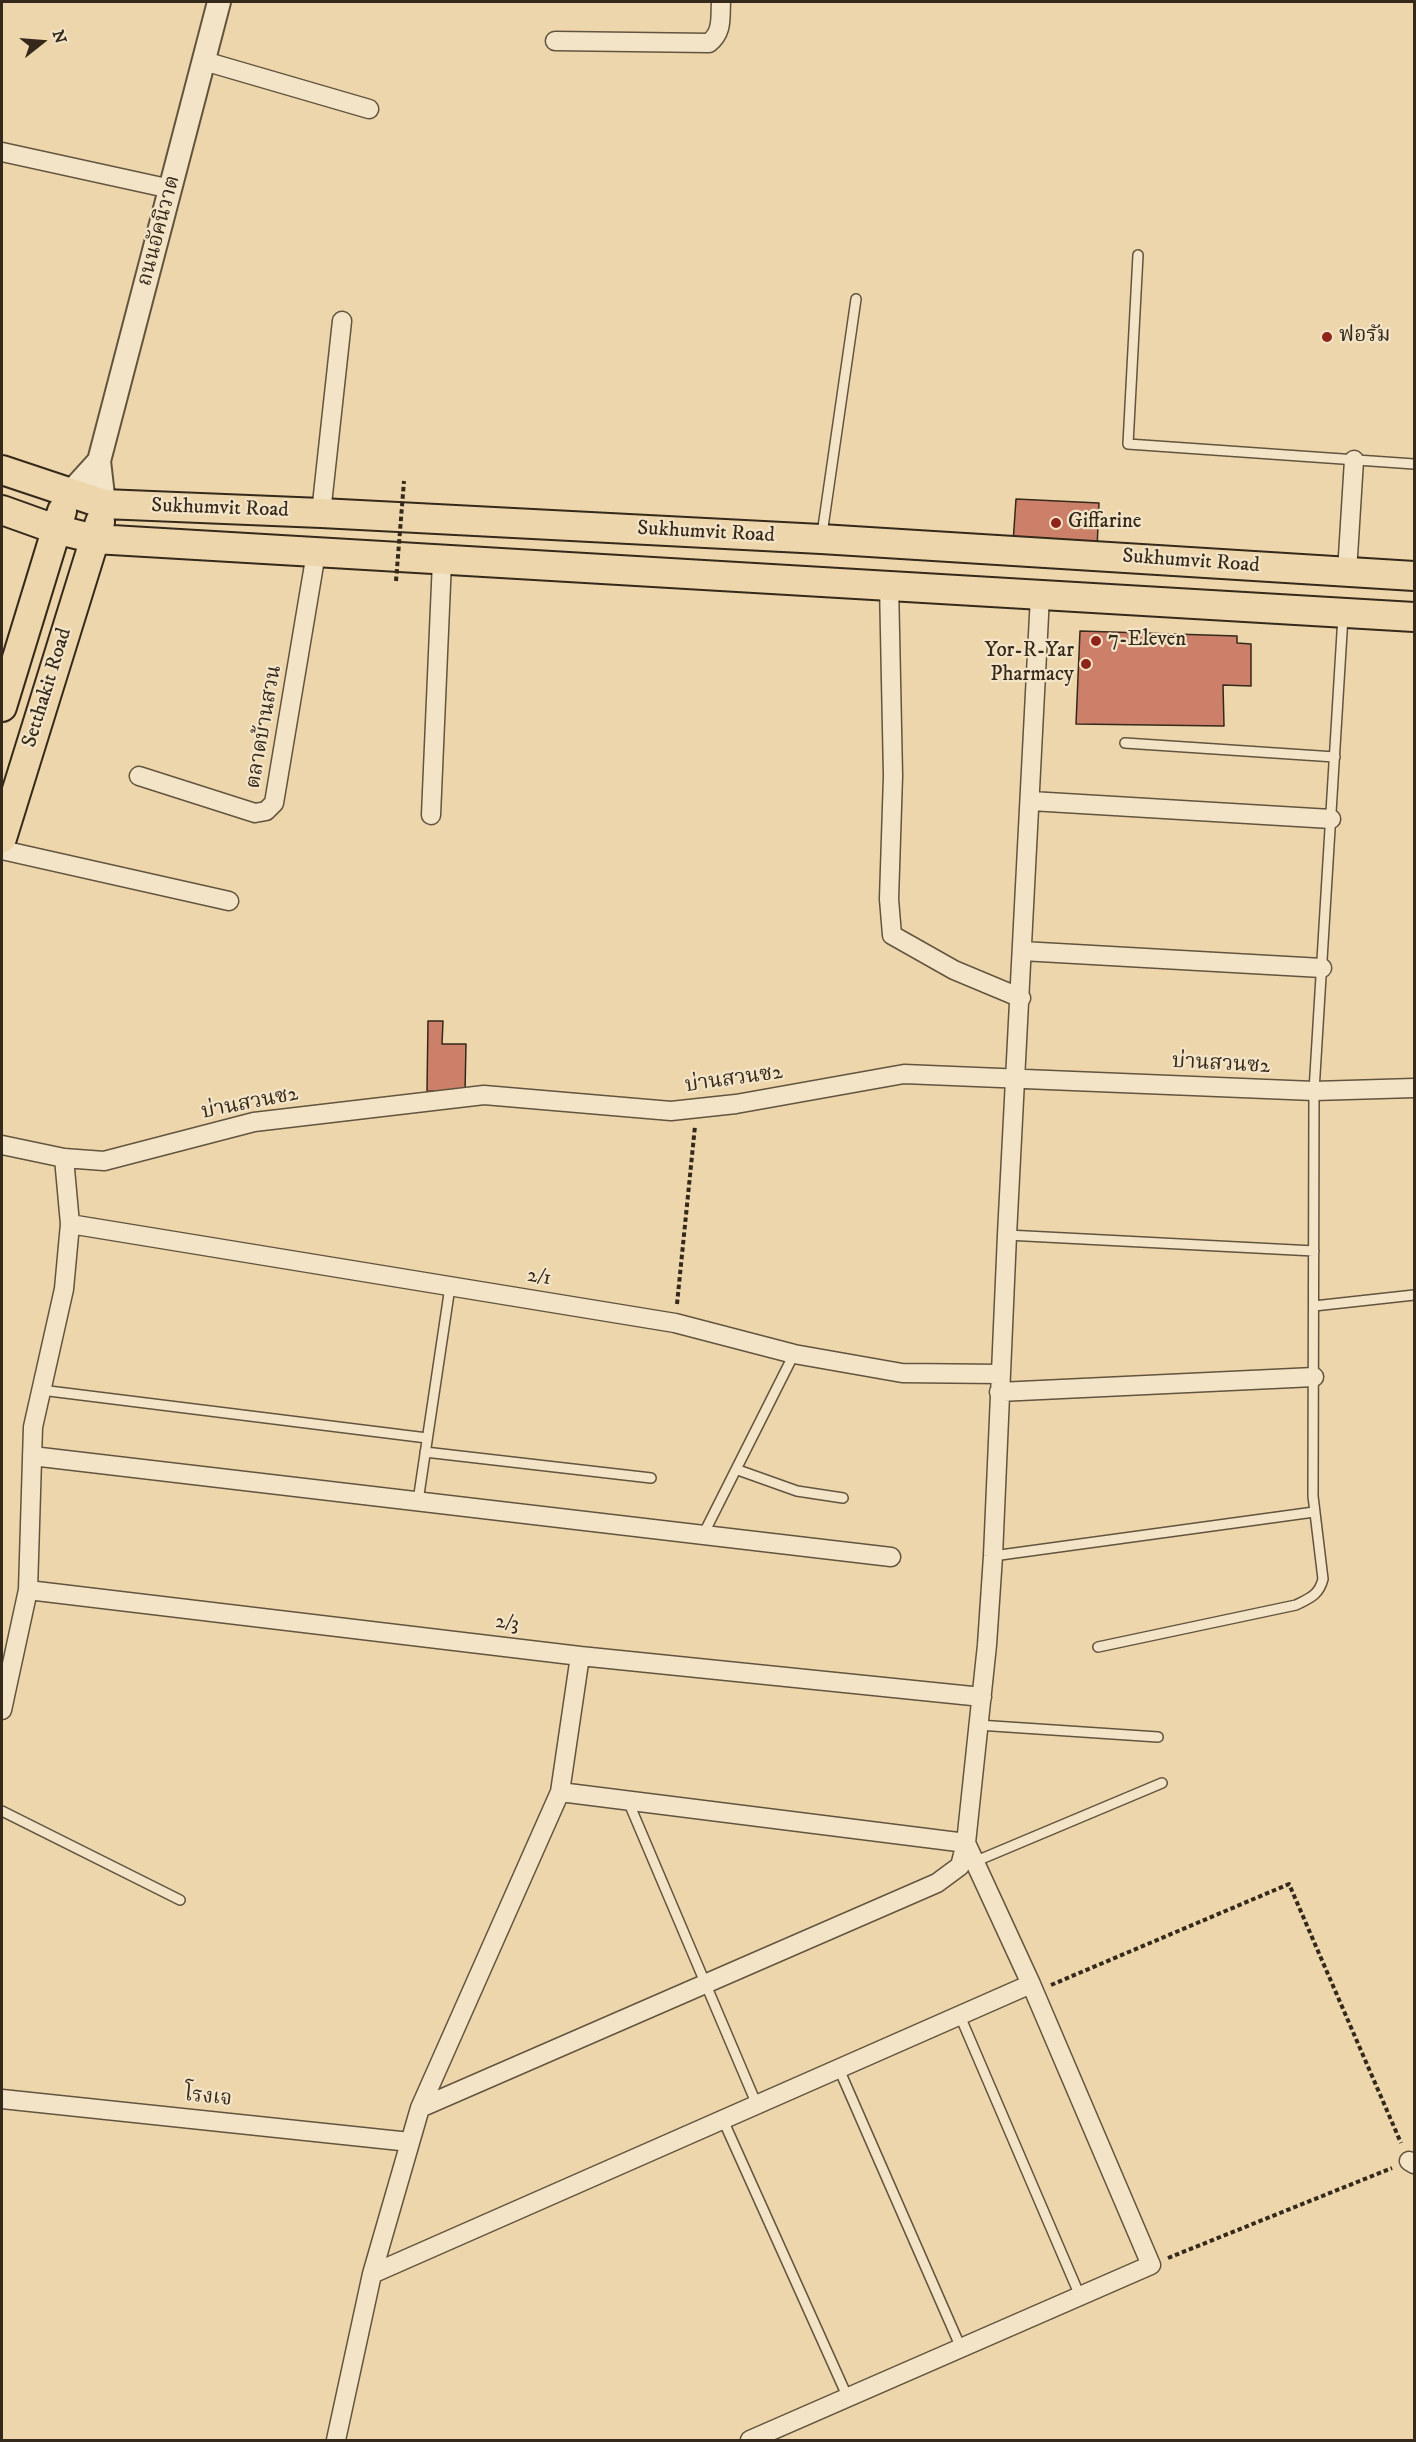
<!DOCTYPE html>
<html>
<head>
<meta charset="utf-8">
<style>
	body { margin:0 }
	#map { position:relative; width:1416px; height:2442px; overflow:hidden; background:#edd6ab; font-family:"IM FELL DW Pica",serif }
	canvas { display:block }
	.frame { position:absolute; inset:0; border:3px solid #34291a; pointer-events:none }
	.north { position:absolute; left:12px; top:12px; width:60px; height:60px; -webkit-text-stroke:4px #f3e4c8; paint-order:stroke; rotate:73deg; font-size:16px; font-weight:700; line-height:24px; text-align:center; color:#34291a }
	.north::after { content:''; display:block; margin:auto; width:21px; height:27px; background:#34291a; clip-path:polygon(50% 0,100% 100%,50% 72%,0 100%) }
</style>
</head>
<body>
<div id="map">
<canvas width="1416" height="2442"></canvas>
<div class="frame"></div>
<div class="north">N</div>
</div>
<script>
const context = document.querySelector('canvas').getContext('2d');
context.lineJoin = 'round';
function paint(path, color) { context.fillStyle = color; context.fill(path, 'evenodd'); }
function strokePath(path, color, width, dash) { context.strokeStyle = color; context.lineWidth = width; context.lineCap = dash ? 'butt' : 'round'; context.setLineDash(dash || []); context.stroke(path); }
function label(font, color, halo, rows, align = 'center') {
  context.font = font + ' "IM FELL DW Pica","Noto Serif Thai",serif'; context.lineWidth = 4.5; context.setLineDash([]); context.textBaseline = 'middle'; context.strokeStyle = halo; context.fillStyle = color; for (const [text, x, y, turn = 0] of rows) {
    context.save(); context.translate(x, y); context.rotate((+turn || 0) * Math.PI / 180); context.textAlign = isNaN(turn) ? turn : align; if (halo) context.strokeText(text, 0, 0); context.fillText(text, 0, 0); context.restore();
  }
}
const building = new Path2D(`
	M1016 499 1099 503 1097 549 1013 543Z
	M1080 631 1237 636V643L1251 644V686L1223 685 1224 726 1076 724Z
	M428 1021H443L442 1044H466L465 1092 427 1091Z`);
const path = new Path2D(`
	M677 1304 695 1126
	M1051 1985 1289 1884 1401 2143
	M1168 2258 1392 2168`);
const service = new Path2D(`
	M1138 255 1128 444 1414 464
	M822 534 856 299
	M1125 743 1335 757
	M1007 1235 1314 1251
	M1314 1306 1414 1295
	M41 1390 427 1438
	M425 1452 651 1478
	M738 1470 797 1491 843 1498
	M418 1501 450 1287
	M703 1535 794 1354
	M993 1556 1314 1512
	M1098 1647 1296 1605C1310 1598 1319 1595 1323 1579L1313 1496 1314 1091 1343 616
	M978 1725 1158 1737
	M628 1801 757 2105
	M2 1811 180 1900
	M974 1862 1162 1783
	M960 2016 1080 2296
	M839 2069 961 2348
	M723 2120 848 2398`);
const minor = new Path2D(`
	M555 41 709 43C723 32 720 18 721 2
	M204 61 369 109
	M2 152 171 189
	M321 513 342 321
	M1347 572 1354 460
	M889 584 893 776 889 899 892 935 954 970 1021 998
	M139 776 255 813 266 811 274 803 316 553
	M1031 801 1331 819
	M431 815 442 561
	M2 850 229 901
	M1022 951 1322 968
	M2 1145 64 1158 104 1161 254 1122 484 1095 671 1111 736 1104 904 1074 1314 1091 1414 1088
	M70 1224 675 1323 794 1354 902 1373 1000 1374
	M999 1392 1314 1377
	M32 1456 891 1557
	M28 1590 580 1656 982 1697
	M2 1710 28 1590 33 1427 64 1289 70 1224 64 1158
	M560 1792 966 1843
	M2 2099 410 2142
	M420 2108 937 1883 960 1866 966 1843 987 1645 993 1556 1007 1235 1040 596
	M1409 2161 1414 2164
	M372 2274 1031 1984
	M336 2440 372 2274 420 2108 560 1792 580 1656
	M750 2440 1151 2265 1031 1984 966 1843`);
const tertiary = new Path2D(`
	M69 494 99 461
	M104 504 99 461 219 2`);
const primary = new Path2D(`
	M2 470 104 504 321 513 821 539 1414 576
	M2 510 55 529 95 539 1414 617
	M2 707 62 511
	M2 838 100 522`);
const pathBridge = new Path2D(`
	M396 581 404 481`);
const markers = [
	[1327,337,6,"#8f2418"],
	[1056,523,6,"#8f2418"],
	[1096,641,6,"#8f2418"],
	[1086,664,6,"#8f2418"]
];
const streetNames = [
	["ถนนอัคนิวาต",160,231,-75],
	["Sukhumvit Road",220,509,2],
	["Sukhumvit Road",706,533,3],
	["Sukhumvit Road",1191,562,4],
	["Setthakit Road",48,688,-73],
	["ตลาดบ้านสวน",265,727,-80],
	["บ่านสวนซ2",1221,1065,3],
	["บ่านสวนซ2",734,1080,-8],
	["บ่านสวนซ2",250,1104,-11],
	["2/1",539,1278,9],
	["2/3",507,1624,7],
	["โรงเจ",208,2098,6]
];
const poiNames = [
	["ฟอรัม",1339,337],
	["Giffarine",1068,523],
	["7-Eleven",1108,641],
	["Yor-R-Yar",1074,652,"right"],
	["Pharmacy",1074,676,"right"]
];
paint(building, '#cd8069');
strokePath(building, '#34291a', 1.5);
strokePath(service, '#62543e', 12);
strokePath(minor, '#62543e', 21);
strokePath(tertiary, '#62543e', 26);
strokePath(primary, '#34291a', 32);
strokePath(path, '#34291a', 4, [4.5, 3]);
strokePath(service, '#f3e4c8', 9);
strokePath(minor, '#f3e4c8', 18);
strokePath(tertiary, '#f3e4c8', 22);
strokePath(primary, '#edd6ab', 28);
strokePath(pathBridge, '#34291a', 4, [4.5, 3]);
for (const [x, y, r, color] of markers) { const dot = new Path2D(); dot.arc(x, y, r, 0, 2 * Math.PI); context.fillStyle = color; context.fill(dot); strokePath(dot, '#f3e4c8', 2); }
label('21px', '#34291a', '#f3e4c8', streetNames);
label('21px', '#34291a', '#f3e4c8', poiNames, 'left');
</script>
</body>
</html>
